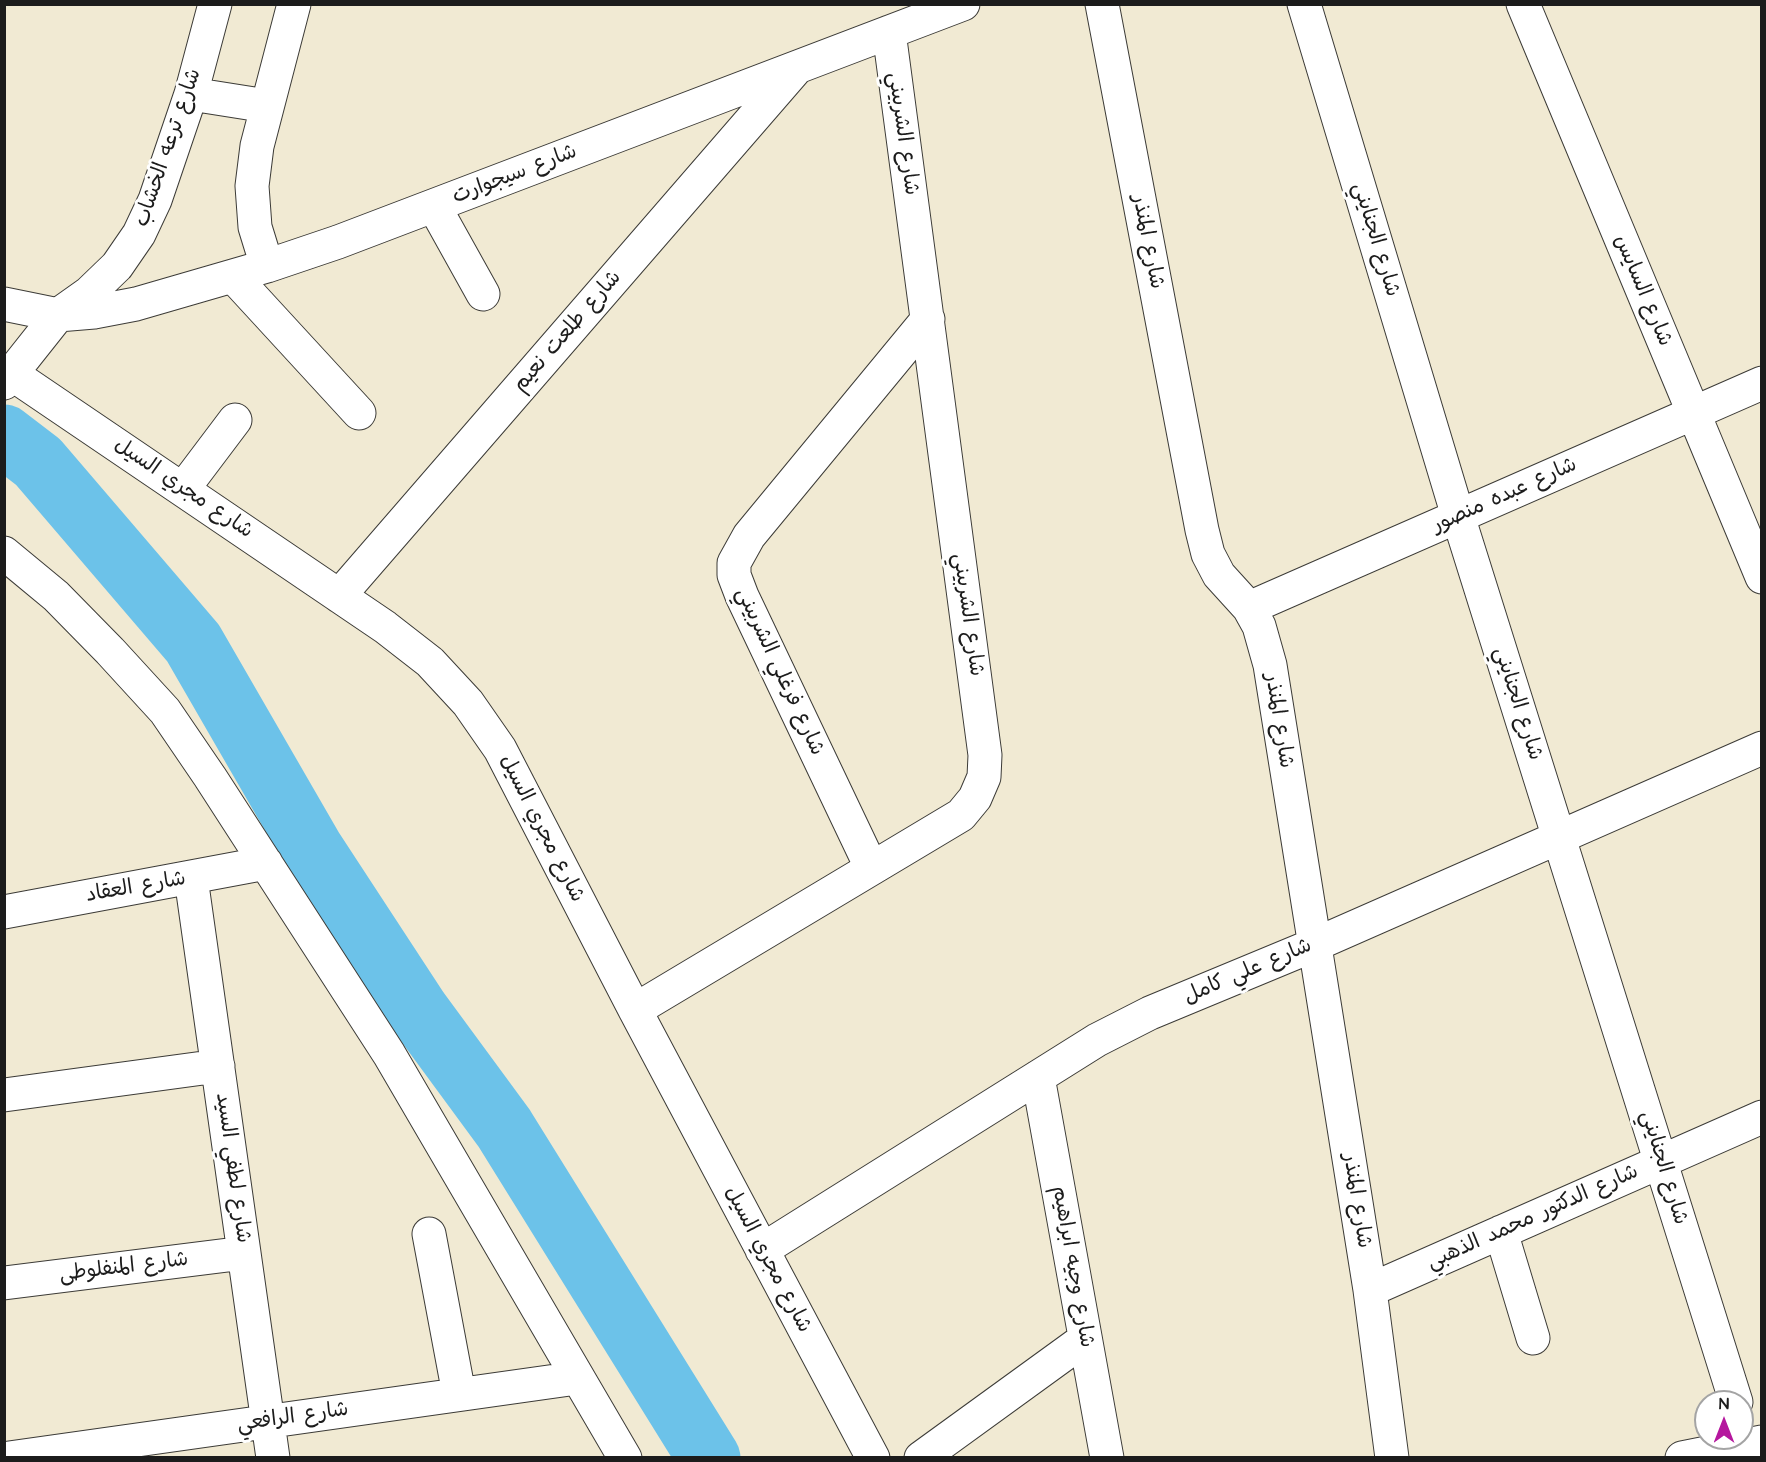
<!DOCTYPE html>
<html>
<head>
<meta charset="utf-8">
<style>
  body { margin:0 }
  #map { position:relative; width:1766px; height:1462px; overflow:hidden; background:#f1ead3; font-family:"Architects Daughter",sans-serif }
  canvas { display:block }
  .frame { position:absolute; inset:0; border:6px solid #1c1c1c; pointer-events:none }
  .north { position:absolute; left:1694px; top:1390px; width:60px; height:60px; box-sizing:border-box; background:#fff; border:2px solid #a4a4a4; border-radius:50%; rotate:0deg; font-size:16px; font-weight:700; line-height:24px; text-align:center; color:#1c1c1c }
  .north::after { content:''; display:block; margin:auto; width:21px; height:27px; background:#b5179e; clip-path:polygon(50% 0,100% 100%,50% 72%,0 100%) }
</style>
</head>
<body>
<div id="map">
<canvas width="1766" height="1462"></canvas>
<div class="frame"></div>
<div class="north">N</div>
</div>
<script>
const c = document.querySelector('canvas').getContext('2d');
c.lineJoin = 'round';
const toPath = rows => new Path2D(rows.map(r => 'M' + r).join(''));
function trace(path, color, width, dash) { c.strokeStyle = color; c.lineWidth = width; c.lineCap = dash ? 'butt' : 'round'; c.setLineDash(dash || []); c.stroke(path); }
function drawText(font, color, halo, rows, align = 'center') {
  c.font = font + ' "Architects Daughter","Playpen Sans Arabic",sans-serif'; c.lineWidth = 6; c.setLineDash([]); c.textBaseline = 'middle'; c.strokeStyle = halo; c.fillStyle = color; for (const [text, x, y, turn = 0] of rows) {
    c.save(); c.translate(x, y); c.rotate((+turn || 0) * Math.PI / 180); c.textAlign = isNaN(turn) ? turn : align; if (halo) c.strokeText(text, 0, 0); c.fillText(text, 0, 0); c.restore();
  }
}
trace(toPath([
  [4,436,38,462,193,643,312,849,418,1011,504,1128,709,1458]
]), '#6cc2e9', 63);
const minor = toPath([
  [1102,4,1202,530,1208,554,1219,575,1249,608,1259,626,1270,665,1370,1290,1392,1458],
  [1304,4,1458,516,1736,1402],
  [1523,4,1762,577],
  [191,94,267,106],
  [434,206,483,294],
  [267,266,255,227,252,186,257,146,294,4],
  [233,276,359,413],
  [4,304,58,315,94,312,136,304,267,266,338,242,963,4],
  [12,374,385,627,430,662,468,703,500,749,635,1010,873,1458],
  [4,383,58,315,89,293,117,266,139,234,155,200,191,94,215,4],
  [183,489,235,420],
  [4,553,56,596,110,651,165,711,210,777,389,1054,625,1458],
  [339,596,794,71],
  [1249,608,1762,383],
  [871,867,742,596,734,575,734,563,749,536,928,319],
  [191,878,273,1458],
  [4,912,266,863],
  [635,1010,961,815,975,798,984,777,985,755,889,32],
  [1038,1077,1107,1458],
  [4,1095,218,1066],
  [1501,1232,1533,1338],
  [429,1234,459,1394],
  [762,1250,1097,1040,1150,1013,1314,945,1762,748],
  [4,1283,244,1253],
  [1370,1290,1762,1117],
  [9,1458,577,1378],
  [921,1458,1085,1339],
  [1682,1458,1762,1442]
]);
trace(minor, '#3c3b37', 35);
trace(minor, '#fff', 33);
drawText('21px', '#1c1c1c', '#fff', [
  ["شارع الشربيني",902,134,82],
  ["شارع ترعه الخشاب",169,148,-71],
  ["شارع سيجوارت",515,175,-21],
  ["شارع الجنايني",1375,240,73],
  ["شارع المنذر",1147,242,79],
  ["شارع السايس",1642,291,67],
  ["شارع طلعت نعيم",568,332,-49],
  ["شارع مجري السيل",183,489,34],
  ["شارع عبده منصور",1505,496,-24],
  ["شارع الشربيني",967,615,82],
  ["شارع فرغلي الشربيني",779,672,65],
  ["شارع الجنايني",1517,704,72],
  ["شارع المنذر",1278,721,81],
  ["شارع مجري السيل",541,829,63],
  ["شارع العقاد",136,888,-10],
  ["شارع علي كامل",1248,972,-23],
  ["شارع لطفي السيد",232,1168,82],
  ["شارع الجنايني",1663,1168,73],
  ["شارع المنذر",1356,1201,81],
  ["شارع الدكتور محمد الذهبي",1533,1218,-24],
  ["شارع مجري السيل",767,1260,62],
  ["شارع وجيه ابراهيم",1072,1267,80],
  ["شارع المنفلوطى",124,1268,-7],
  ["شارع الرافعي",293,1418,-8]
]);
</script>
</body>
</html>
